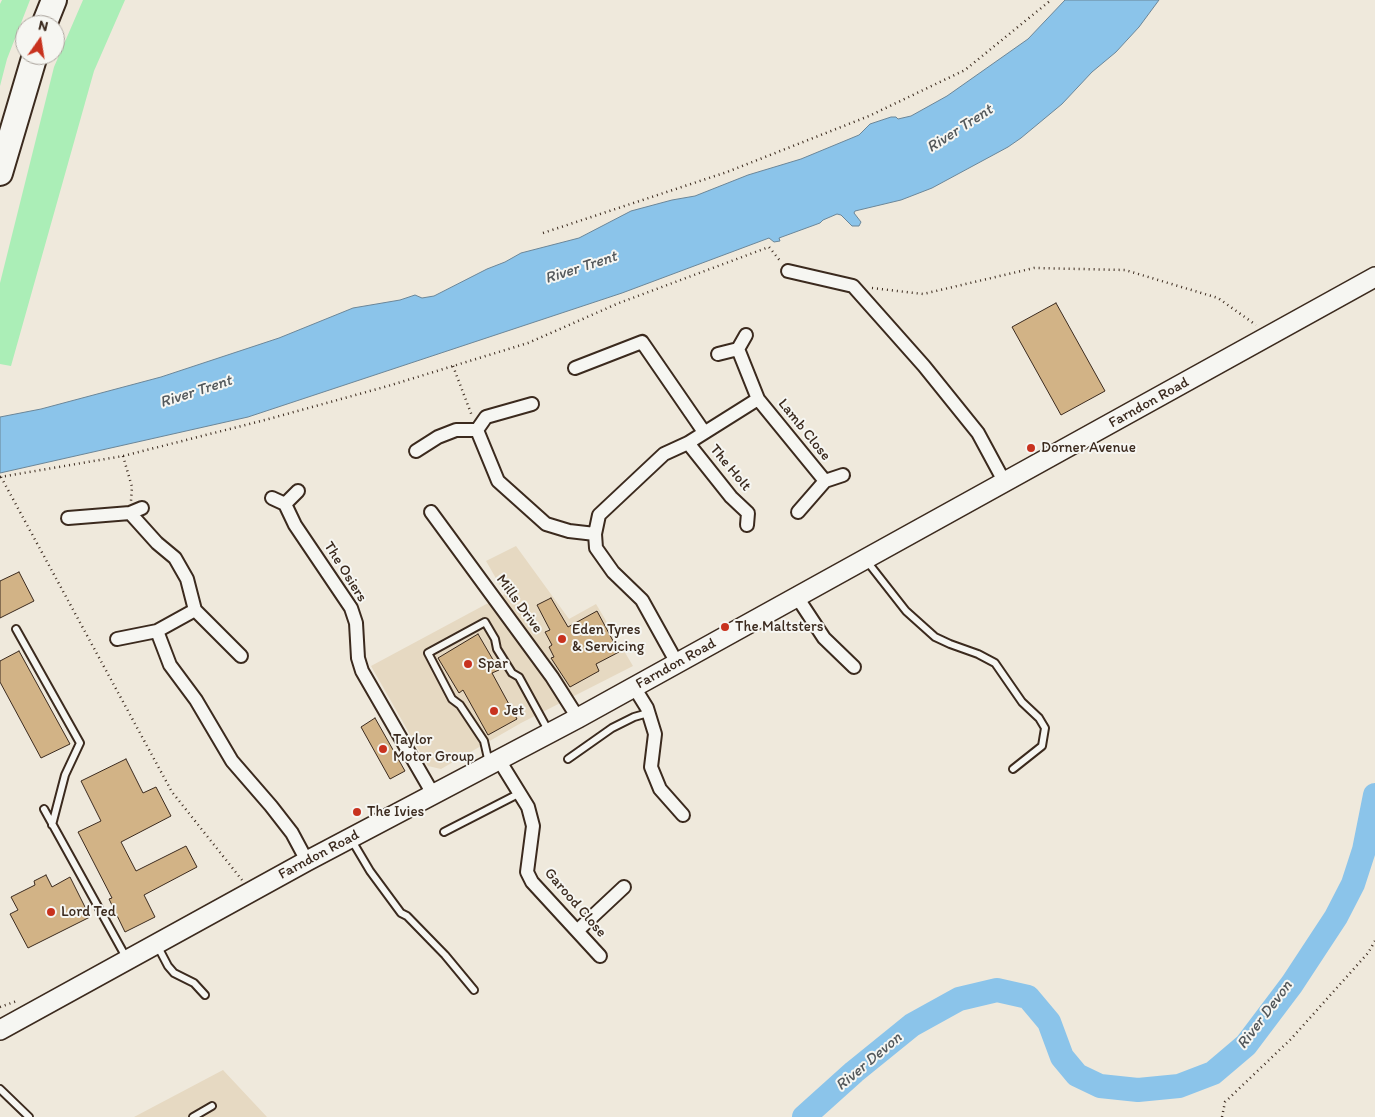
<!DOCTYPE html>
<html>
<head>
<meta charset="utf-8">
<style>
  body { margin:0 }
  #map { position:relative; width:1375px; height:1117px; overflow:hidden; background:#efe9dc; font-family:Itim,sans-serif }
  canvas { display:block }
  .north { position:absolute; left:15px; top:15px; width:50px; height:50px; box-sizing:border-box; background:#f6f6f2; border:1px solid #aba49d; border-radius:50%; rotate:13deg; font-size:14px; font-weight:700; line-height:20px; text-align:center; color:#3b2a1e }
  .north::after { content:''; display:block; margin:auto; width:18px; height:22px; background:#c8321e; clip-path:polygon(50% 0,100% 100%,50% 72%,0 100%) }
</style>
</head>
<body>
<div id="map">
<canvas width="1375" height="1117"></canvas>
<div class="north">N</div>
</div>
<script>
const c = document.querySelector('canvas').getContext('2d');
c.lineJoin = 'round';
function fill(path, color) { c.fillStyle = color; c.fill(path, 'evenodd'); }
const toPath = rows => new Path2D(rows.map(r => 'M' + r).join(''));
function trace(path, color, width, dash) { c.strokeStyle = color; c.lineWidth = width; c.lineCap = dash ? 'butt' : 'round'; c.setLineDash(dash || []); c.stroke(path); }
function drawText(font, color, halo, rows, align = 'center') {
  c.font = font + ' Itim,sans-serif'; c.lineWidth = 4; c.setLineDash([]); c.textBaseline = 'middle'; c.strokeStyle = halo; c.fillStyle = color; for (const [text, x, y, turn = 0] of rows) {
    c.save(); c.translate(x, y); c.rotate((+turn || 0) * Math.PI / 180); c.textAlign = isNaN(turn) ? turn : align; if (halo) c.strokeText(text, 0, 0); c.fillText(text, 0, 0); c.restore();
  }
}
fill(toPath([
  [516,546,569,619,596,604,633,666,521,723,441,769,428,766,371,666,505,594,486,561],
  [223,1070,267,1117,134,1117]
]), '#e6d9c2');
fill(toPath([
  [2,0,30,0,7,59,0,86,0,4],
  [83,0,125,0,94,71,11,366,0,364,0,283,54,67]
]), '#abeeb7');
const water = toPath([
  [1065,0,1159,0,1139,27,1116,52,1092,72,1062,104,1021,138,1008,147,932,188,901,200,855,211,854,213,861,222,859,226,852,226,841,215,837,214,823,220,820,223,779,238,780,241,774,242,769,238,622,293,248,417,0,473,0,417,41,409,161,377,279,338,353,308,400,300,415,295,422,298,434,296,487,269,505,262,521,253,579,238,631,211,672,200,695,196,748,175,801,159,859,135,870,124,891,117,896,117,898,119,911,116,947,96,1028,39,1065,0]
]);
fill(water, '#8bc4ea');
trace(water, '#6b8698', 1);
trace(toPath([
  [804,1117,854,1072,912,1025,959,999,997,990,1028,997,1049,1022,1062,1057,1077,1075,1100,1086,1138,1090,1179,1086,1213,1073,1246,1045,1292,984,1336,917,1353,884,1364,850,1375,795]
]), '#8bc4ea', 24);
const building = toPath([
  [1056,303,1105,391,1061,415,1012,327,1056,303],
  [19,572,34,601,0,618,0,581,19,572],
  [551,598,568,627,597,611,619,652,596,664,599,671,570,687,551,658,554,657,549,647,552,645,545,632,550,630,537,605,551,598],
  [478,634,499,670,492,673,517,719,488,735,463,690,459,693,438,658,478,634],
  [19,651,70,744,41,758,0,682,0,661,19,651],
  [375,718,405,771,390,779,361,727,375,718],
  [126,759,143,793,156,787,171,816,121,842,136,871,186,846,197,867,144,895,155,917,125,932,109,899,112,898,78,832,101,821,81,781,126,759],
  [46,875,52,887,70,877,90,917,28,948,10,914,18,910,11,897,35,885,34,881,46,875]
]);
fill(building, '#d2b386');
trace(building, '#3b2a1e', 1);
const lane = toPath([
  [866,560,906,611,935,637,950,644,978,654,995,663,1022,702,1039,718,1045,728,1042,746,1013,769],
  [16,629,80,743,65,775,52,825],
  [568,759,612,728,634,717,648,713],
  [489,763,484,741,460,705,452,699,428,653,485,622,495,639,497,649,512,673,519,677,548,730],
  [44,809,127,959],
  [444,832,520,793],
  [351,839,370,871,401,913,407,916,445,955,474,990],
  [157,945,168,966,174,973,194,983,205,995],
  [0,1089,29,1117],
  [193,1117,212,1106]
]);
const street = toPath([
  [788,271,853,286,924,366,978,433,1005,483],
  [746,335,738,349,758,399,825,481,843,475],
  [718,354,738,349],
  [575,368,642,342,704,432],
  [477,430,486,417,532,404],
  [688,443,731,497,748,513,747,525],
  [416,451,438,437,456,430,477,430,498,481,546,524,569,531,595,534],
  [272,498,285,504,295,525,351,608,356,623,358,658,362,671,433,794],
  [285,504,298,491],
  [431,512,552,677,578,718],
  [798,512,825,481],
  [68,518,130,513],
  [797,597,824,638,854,667],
  [195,610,241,656],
  [157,631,170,665,196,700,232,761,271,806,292,833,307,861],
  [117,639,157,631,195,610,187,579,175,558,157,543,130,513,142,508],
  [677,663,642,600,613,572,596,548,595,534,599,515,664,454,688,443,758,399],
  [634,687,647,708,655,734,651,767,660,789,683,815],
  [499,760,528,807,533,826,527,872,532,882,600,956],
  [577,931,624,887]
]);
const secondary = toPath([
  [0,1030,307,861,578,718,1375,277]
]);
const highway = toPath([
  [44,25,54,0],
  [0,173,35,55]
]);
trace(lane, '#3b2a1e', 10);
trace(street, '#3b2a1e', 16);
trace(secondary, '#3b2a1e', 22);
trace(highway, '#3b2a1e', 28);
trace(toPath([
  [543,233,727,172,869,116,965,70,1051,0],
  [872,288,923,294,1034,268,1125,270,1218,298,1256,325],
  [453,366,472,416],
  [123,456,132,487,131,501],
  [0,477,123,456,265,420,388,386,528,343,619,303,769,247,781,262],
  [1,477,172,792,242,880],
  [0,1007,17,1001],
  [1222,1117,1225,1102,1291,1039,1368,953,1375,941]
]), '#3b2a1e', 2.5, [1, 4]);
trace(lane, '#f6f6f2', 6);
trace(street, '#f6f6f2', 12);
trace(secondary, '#f6f6f2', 19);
trace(highway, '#f6f6f2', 24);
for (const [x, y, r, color] of [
  [1031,448,5,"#c8321e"],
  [725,627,5,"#c8321e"],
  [562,639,5,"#c8321e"],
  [468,664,5,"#c8321e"],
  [494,711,5,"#c8321e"],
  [383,749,5,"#c8321e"],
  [357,812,5,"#c8321e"],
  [51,912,5,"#c8321e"]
]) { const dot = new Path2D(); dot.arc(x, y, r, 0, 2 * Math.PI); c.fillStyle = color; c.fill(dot); trace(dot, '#f6f6f2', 2); }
drawText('15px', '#3b2a1e', '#f6f6f2', [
  ["Farndon Road",1149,403,-29],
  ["Lamb Close",804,430,51],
  ["The Holt",730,468,50],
  ["The Osiers",345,572,58],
  ["Mills Drive",519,604,54],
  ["Farndon Road",676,664,-29],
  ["Farndon Road",319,855,-28],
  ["Garood Close",575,903,49]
]);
drawText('15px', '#3b2a1e', '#f6f6f2', [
  ["Dorner Avenue",1041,448],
  ["The Maltsters",735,627],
  ["Eden Tyres",572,630],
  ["& Servicing",572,647],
  ["Spar",478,664],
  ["Jet",504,711],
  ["Taylor",393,740],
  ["Motor Group",393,757],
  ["The Ivies",367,812],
  ["Lord Ted",61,912]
], 'left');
drawText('italic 16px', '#53585b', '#f6f6f2', [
  ["River Trent",960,129,-33],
  ["River Trent",581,268,-18],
  ["River Trent",196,392,-18],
  ["River Devon",1265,1015,-53],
  ["River Devon",869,1062,-40]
]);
</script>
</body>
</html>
